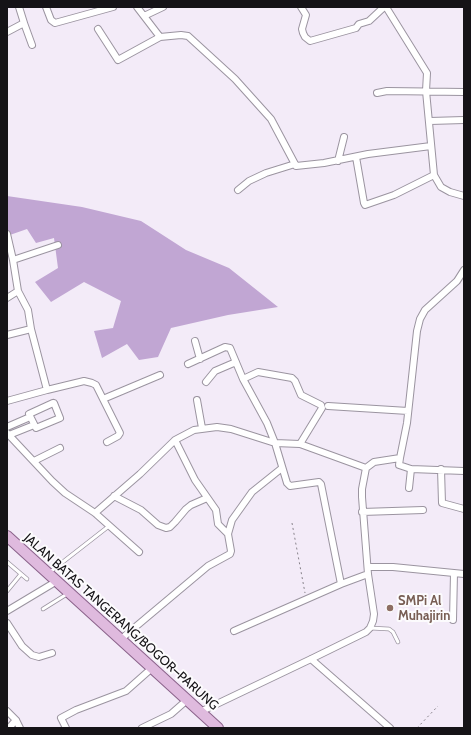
<!DOCTYPE html>
<html>
<head>
<meta charset="utf-8">
<style>
  body { margin:0 }
  #map { position:relative; width:471px; height:735px; overflow:hidden; background:#f3ebf8; font-family:Cabin,sans-serif }
  canvas { display:block }
  .frame { position:absolute; inset:0; border:8px solid #151317; pointer-events:none }
</style>
</head>
<body>
<div id="map">
<canvas width="471" height="735"></canvas>
<div class="frame"></div>
</div>
<script>
const c = document.querySelector('canvas').getContext('2d');
c.lineJoin = 'round';
function fill(path, color) { c.fillStyle = color; c.fill(path, 'evenodd'); }
const toPath = rows => new Path2D(rows.map(r => 'M' + r).join(''));
function trace(path, color, width, dash) { c.strokeStyle = color; c.lineWidth = width; c.lineCap = dash ? 'butt' : 'round'; c.setLineDash(dash || []); c.stroke(path); }
function drawText(font, color, halo, rows, align = 'center') {
  c.font = font + ' Cabin,sans-serif'; c.lineWidth = 4; c.setLineDash([]); c.textBaseline = 'middle'; c.strokeStyle = halo; c.fillStyle = color; for (const [text, x, y, turn = 0] of rows) {
    c.save(); c.translate(x, y); c.rotate((+turn || 0) * Math.PI / 180); c.textAlign = isNaN(turn) ? turn : align; if (halo) c.strokeText(text, 0, 0); c.fillText(text, 0, 0); c.restore();
  }
}
fill(toPath([
  [7,196,82,207,141,221,186,250,229,268,278,307,228,315,171,328,158,357,139,360,127,344,102,358,94,331,113,328,121,301,84,282,51,302,35,282,58,268,54,238,36,243,27,229,7,236]
]), '#c1a6d3');
const service = toPath([
  [7,562,27,579],
  [50,572,109,526],
  [7,591,21,574],
  [43,609,67,594],
  [370,628,389,629,393,632,398,642]
]);
const minor = toPath([
  [46,7,51,20,55,23,113,7],
  [137,7,160,37,181,35,188,36,235,79,271,119,296,166,324,163,368,154,431,146],
  [301,7,306,15,302,29,303,33,305,37,310,41,356,28,359,24,369,21,384,7],
  [386,7,427,73,426,91,434,175,441,187,450,192,464,196],
  [144,16,163,7],
  [24,23,32,45],
  [98,29,118,60,160,37],
  [7,32,24,23,19,7],
  [377,93,387,91,464,92],
  [430,121,464,120],
  [356,157,364,203,365,205,394,195,434,175],
  [338,161,344,137],
  [238,190,249,181,266,173,295,164],
  [7,234,13,260],
  [18,291,28,310,31,329,47,390],
  [7,298,18,291,13,260,58,245],
  [7,335,31,329],
  [195,341,200,359],
  [188,364,225,347,230,348,243,379,267,423,275,443,287,483,290,486,319,482,321,484,341,584],
  [243,379,258,372,292,378,295,381,301,395,321,405,322,408,300,444],
  [206,382,215,371,236,362],
  [103,399,160,375],
  [197,400,202,428],
  [7,401,47,390,80,382,84,381,92,383,96,385,120,433,118,436,107,442],
  [53,403,54,403,60,418,36,428,29,414,53,403],
  [328,406,408,411],
  [7,427,30,417],
  [7,433,52,481,65,493,95,513,139,552],
  [9,435,34,425],
  [175,440,195,480,216,510,218,524,228,534],
  [400,458,399,465,411,469,464,471],
  [34,461,60,448],
  [441,469,442,503,464,509],
  [409,488,411,469],
  [114,496,141,510,158,525,166,528,170,527,175,522,186,509,191,505,207,498],
  [362,512,423,510],
  [95,513,140,474,175,440,194,430,217,427,231,429,275,443,300,444,366,468],
  [368,567,393,567,464,574],
  [7,611,57,581],
  [453,620,454,573],
  [7,623,22,646,32,655,39,657,52,653],
  [234,631,341,584,368,574],
  [121,639,208,566,230,554,231,551,228,534,232,520,252,492,282,468],
  [311,659,390,728],
  [7,711,16,720,20,728],
  [200,712,311,659,366,632,370,628,373,621,374,614,368,574,362,497,362,489,366,468,374,462,400,458,407,423,417,331,420,319,425,310,457,281,464,270],
  [9,728,16,720],
  [66,728,61,718,76,710,126,691,152,668],
  [142,728,171,714,187,700]
]);
const primary = toPath([
  [7,536,218,728]
]);
trace(service, '#9b94a0', 4.5);
trace(minor, '#9b94a0', 8);
trace(primary, '#8a628a', 12);
trace(toPath([
  [292,523,305,593],
  [417,728,438,706]
]), '#87828a', 1, [2, 3]);
trace(service, '#fff', 3);
trace(minor, '#fff', 6);
trace(primary, '#dfbade', 10);
for (const [x, y, r, color] of [
  [390,608,4,"#8d6e63"]
]) { const dot = new Path2D(); dot.arc(x, y, r, 0, 2 * Math.PI); c.fillStyle = color; c.fill(dot); trace(dot, '#fcfbfd', 1.5); }
drawText('bold 13px', '#785e54', '#fcfbfd', [
  ["SMPi Al",398,601],
  ["Muhajirin",398,616]
], 'left');
drawText('13px', '#151317', '#fcfbfd', [
  ["JALAN BATAS TANGERANG/BOGOR–PARUNG",121,622,42]
]);
</script>
</body>
</html>
